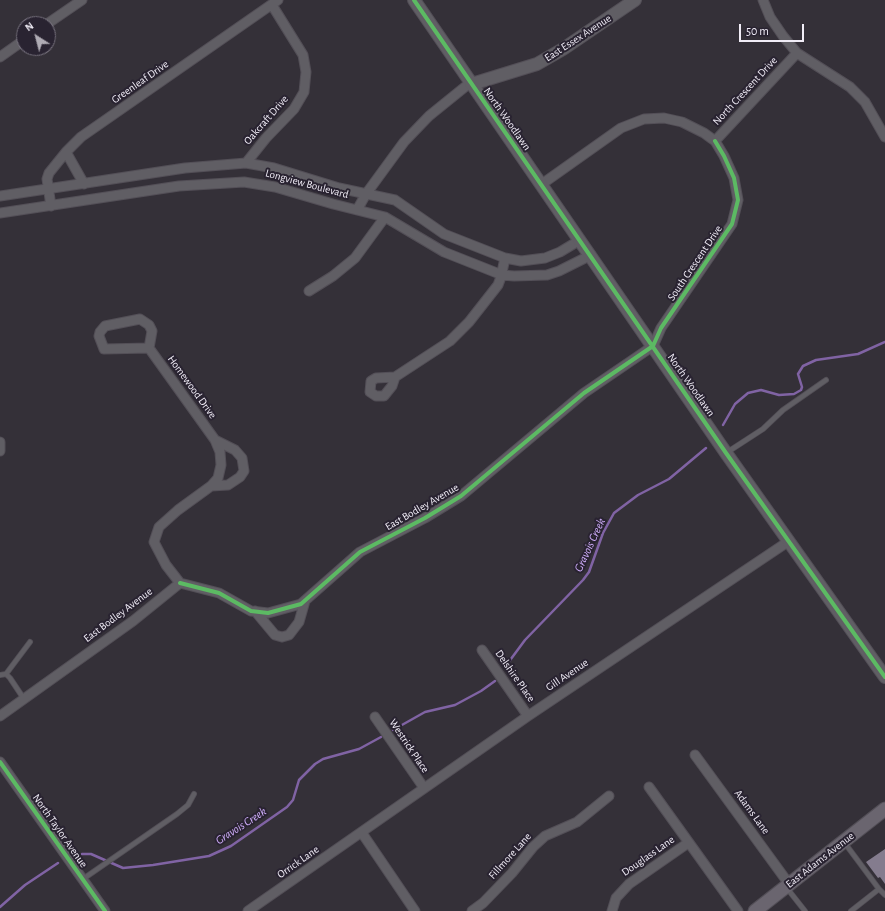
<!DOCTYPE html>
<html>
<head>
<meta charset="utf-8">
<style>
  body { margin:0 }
  #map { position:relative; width:885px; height:911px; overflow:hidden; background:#343038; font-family:"Alegreya Sans",sans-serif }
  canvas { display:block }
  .north { position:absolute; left:16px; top:16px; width:40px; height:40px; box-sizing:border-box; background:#292331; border:1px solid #797480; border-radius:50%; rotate:324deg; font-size:11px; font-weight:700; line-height:16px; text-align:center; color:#f1edf7 }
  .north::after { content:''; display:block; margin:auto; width:14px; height:18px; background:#afabb4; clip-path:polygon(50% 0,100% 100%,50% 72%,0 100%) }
  .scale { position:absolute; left:739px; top:24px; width:65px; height:18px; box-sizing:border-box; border:2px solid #f1edf7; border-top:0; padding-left:5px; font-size:12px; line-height:14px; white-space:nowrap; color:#f1edf7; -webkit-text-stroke:3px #292331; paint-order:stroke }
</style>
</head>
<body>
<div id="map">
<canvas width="885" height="911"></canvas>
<div class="north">N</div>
<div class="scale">50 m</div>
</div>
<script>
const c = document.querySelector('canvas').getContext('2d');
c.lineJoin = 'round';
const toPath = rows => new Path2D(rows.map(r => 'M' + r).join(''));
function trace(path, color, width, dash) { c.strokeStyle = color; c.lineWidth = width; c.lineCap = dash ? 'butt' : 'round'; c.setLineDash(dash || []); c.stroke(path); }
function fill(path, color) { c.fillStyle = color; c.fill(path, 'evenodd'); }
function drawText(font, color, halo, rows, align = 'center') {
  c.font = font + ' "Alegreya Sans",sans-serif'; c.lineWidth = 4; c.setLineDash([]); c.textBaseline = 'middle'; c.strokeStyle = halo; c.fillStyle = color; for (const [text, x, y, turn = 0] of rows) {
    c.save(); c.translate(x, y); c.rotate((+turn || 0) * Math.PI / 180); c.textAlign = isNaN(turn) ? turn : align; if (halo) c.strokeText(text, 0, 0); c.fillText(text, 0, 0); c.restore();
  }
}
trace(toPath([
  [723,425,735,404,748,393,761,390,779,395,794,394,801,390,802,387,798,374,803,366,816,360,858,354,885,342],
  [505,667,525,640,583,580,589,572,603,533,614,513,638,495,669,479,706,448],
  [393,730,425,712,455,705,481,691,495,681],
  [82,854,91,854,123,868,153,865,209,856,231,846,287,807,293,800,299,780,315,764,323,759,359,749,381,737],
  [0,907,25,885,58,863]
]), '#8063a4', 2.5);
fill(toPath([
  [885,849,885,884,880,877,878,878,866,862]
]), '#847c8e');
const service = toPath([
  [726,453,763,429,783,410,826,380],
  [6,674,30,642],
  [0,675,6,674,10,678,24,699],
  [844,842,879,889],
  [83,879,177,814,188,805,194,794],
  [786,887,805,911],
  [851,911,879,889,885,895]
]);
const minor = toPath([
  [763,0,770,17,783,36,797,53,850,87,865,102,885,137],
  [47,24,82,0],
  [0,57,24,40],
  [66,152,84,184],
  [246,163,266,138,294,109,304,92,306,72,303,55,272,5],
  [542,184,621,128,644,119,664,118,682,122,704,133,715,141,797,53],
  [0,196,185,168,246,163,274,168,339,188,395,200,444,234,505,258,521,261,545,258,560,252,580,240],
  [51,206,47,179,49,173,66,152,81,137,278,0],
  [357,210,366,194,404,142,429,116,471,82],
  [0,213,179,186,244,182,275,187,333,204,385,217,444,252,502,275,514,276,547,275,559,271,591,255],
  [309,291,333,276,355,258,385,217],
  [149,348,104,349,99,336,100,332,105,326,140,319,149,325,152,331,149,348,215,440,220,452,221,465,218,478,211,486,178,510,159,527,154,542,166,565,180,583],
  [395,377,376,378,371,381,370,392,376,396,384,396,392,386,395,377,450,341,469,322,498,285,501,277,505,258],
  [0,442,0,451],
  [211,486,228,485,240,477,244,471,242,458,235,450,215,440],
  [180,583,219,593,251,611,268,613,301,604,360,552,425,518,461,496,584,393,653,346,661,328,732,224,738,200,734,178,724,156,715,141],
  [255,611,275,635,282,637,289,635,299,622,305,601],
  [482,650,528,716],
  [0,716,133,621,180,583],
  [375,717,424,788],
  [695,755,789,884],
  [0,762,105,911],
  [649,787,738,911],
  [362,833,415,911],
  [248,911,528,716,789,541],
  [472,911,483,903,512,873,533,847,545,836,577,822,609,796],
  [612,911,616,898,629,884,688,843]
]);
const tertiary = toPath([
  [414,0,726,453,885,677],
  [472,84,537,64,563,49,635,0]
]);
const secondary = toPath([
  [755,911,885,809]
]);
trace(service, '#534f57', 6);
trace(minor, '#534f57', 11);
trace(tertiary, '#534f57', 14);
trace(secondary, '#534f57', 15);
trace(service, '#605e64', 4.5);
trace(minor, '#605e64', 9);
trace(tertiary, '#605e64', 12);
trace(secondary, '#6a656f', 13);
trace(toPath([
  [414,0,726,453,885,677],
  [180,583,219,593,251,611,268,613,301,604,360,552,425,518,461,496,584,393,653,346,661,328,732,224,738,200,734,178,724,156,715,141],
  [0,762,105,911]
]), '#5cba63', 4);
drawText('11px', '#f1edf7', '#292331', [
  ["East Essex Avenue",578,38,-33],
  ["Greenleaf Drive",140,82,-35],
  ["North Crescent Drive",745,91,-47],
  ["North Woodlawn",507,119,55],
  ["Oakcraft Drive",266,120,-49],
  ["Longview Boulevard",307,184,15],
  ["South Crescent Drive",695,263,-56],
  ["North Woodlawn",691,385,55],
  ["Homewood Drive",192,387,54],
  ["East Bodley Avenue",422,507,-30],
  ["East Bodley Avenue",118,615,-37],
  ["Gill Avenue",567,675,-34],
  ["Delshire Place",515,676,55],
  ["Westrick Place",409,746,56],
  ["Adams Lane",752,812,54],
  ["North Taylor Avenue",60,831,55],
  ["Fillmore Lane",510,856,-48],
  ["Douglass Lane",648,856,-35],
  ["East Adams Avenue",820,860,-38],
  ["Orrick Lane",298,862,-35]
]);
drawText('italic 12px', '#d0aefc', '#292331', [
  ["Gravois Creek",590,545,-65],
  ["Gravois Creek",241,826,-33]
]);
</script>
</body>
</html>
